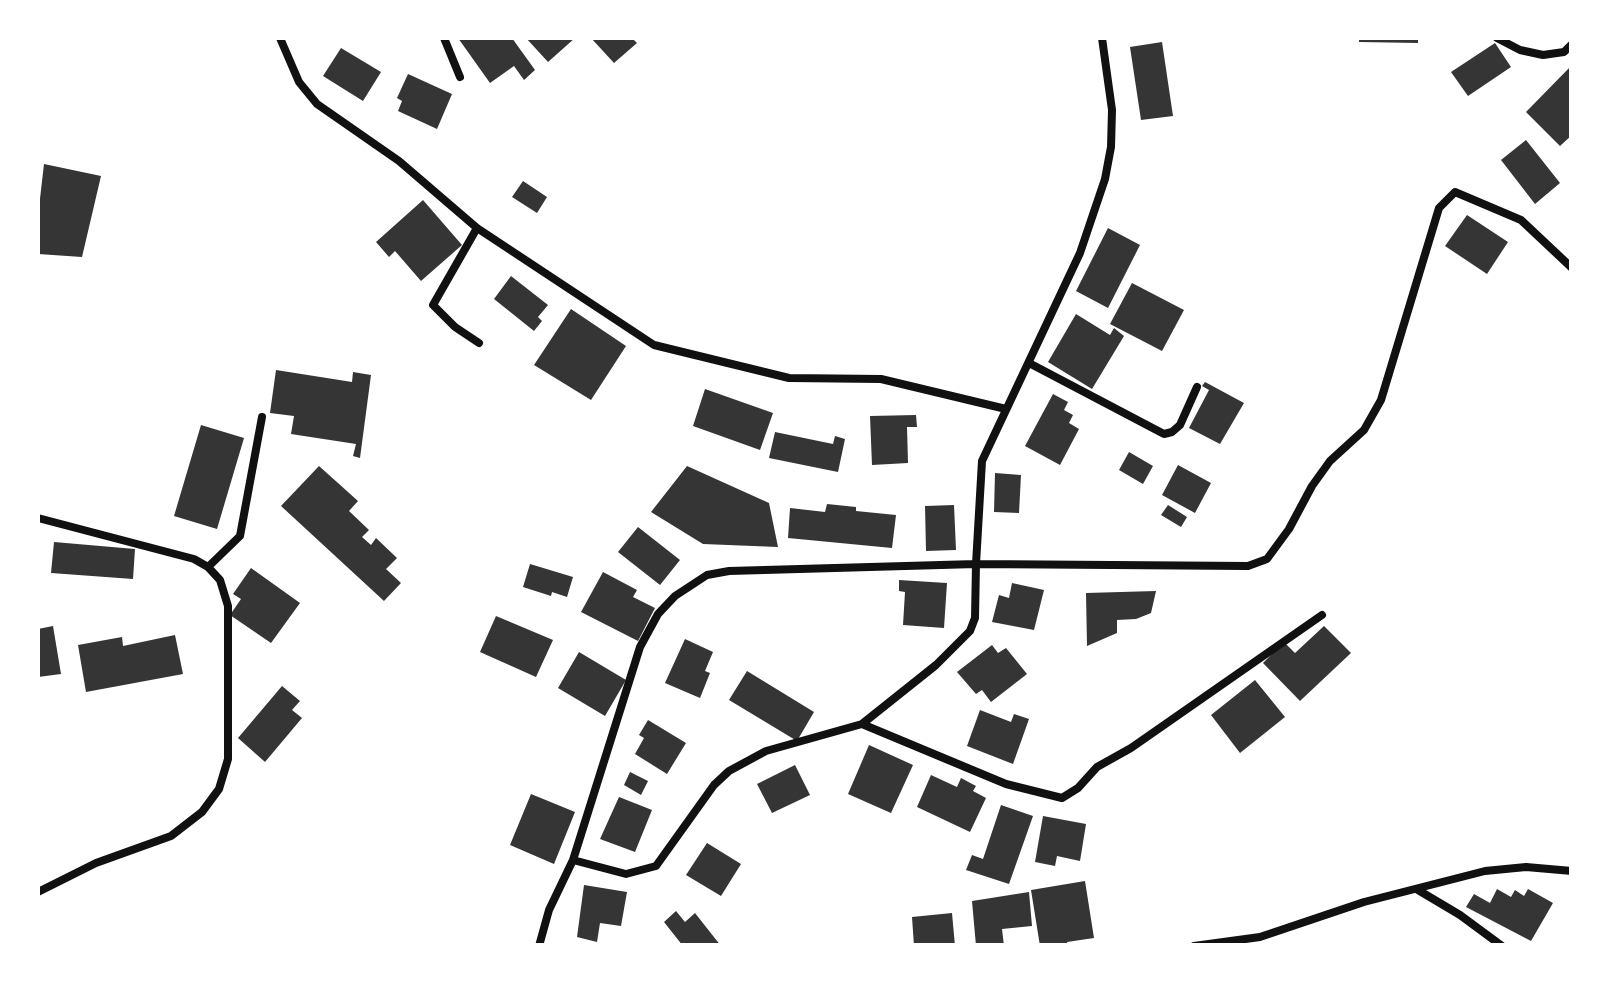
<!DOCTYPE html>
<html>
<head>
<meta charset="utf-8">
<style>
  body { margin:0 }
  #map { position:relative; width:1609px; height:983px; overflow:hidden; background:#fff; font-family:"IBM Plex Sans",sans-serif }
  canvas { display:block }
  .frame { position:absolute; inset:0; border:40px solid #fff; pointer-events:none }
</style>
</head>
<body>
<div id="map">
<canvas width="1609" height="983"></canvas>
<div class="frame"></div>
</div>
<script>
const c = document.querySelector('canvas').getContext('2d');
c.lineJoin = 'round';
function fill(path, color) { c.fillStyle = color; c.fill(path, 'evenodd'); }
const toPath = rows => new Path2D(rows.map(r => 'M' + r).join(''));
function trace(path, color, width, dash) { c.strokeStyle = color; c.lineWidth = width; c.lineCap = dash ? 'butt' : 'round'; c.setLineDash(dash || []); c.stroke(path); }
fill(toPath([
  [458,38,512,38,535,70,524,80,514,66,490,83],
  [526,38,575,38,548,62],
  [591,38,632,38,637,43,614,63],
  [1359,38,1418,38,1418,43,1359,42],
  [1162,42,1173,116,1141,120,1130,47],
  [1495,43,1511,67,1468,96,1451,72],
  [341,48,381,72,363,101,323,76],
  [1572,65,1572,135,1560,146,1526,112],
  [408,74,452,94,437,129,398,111,402,101,397,98],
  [1526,140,1560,183,1535,204,1501,160],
  [44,164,101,176,82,257,38,254,38,216],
  [523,181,547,197,537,213,512,197],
  [423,200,462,245,421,281,395,251,389,257,376,242],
  [1467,215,1508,242,1487,274,1445,246],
  [1108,228,1140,245,1108,308,1076,291],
  [511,276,548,305,538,317,542,321,534,331,494,299],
  [1132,283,1184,310,1162,351,1110,324],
  [571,309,626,346,591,400,534,365],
  [1076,314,1110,335,1114,328,1124,336,1092,389,1048,362],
  [276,370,352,382,353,372,371,375,360,458,353,456,356,444,291,434,294,416,270,413],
  [1205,382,1244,403,1220,444,1189,428,1209,390,1202,386],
  [705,389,773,413,760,450,693,426],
  [1053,394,1068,402,1064,410,1073,415,1069,423,1079,429,1060,465,1025,446],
  [916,415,917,427,907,427,908,463,872,465,870,416],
  [201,425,244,438,217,529,174,516],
  [775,432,833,444,835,436,845,439,838,472,769,458],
  [1129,452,1153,466,1143,484,1119,470],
  [1178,465,1211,483,1195,513,1162,495],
  [319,466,358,501,349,511,369,530,362,537,371,545,376,538,397,558,386,569,401,583,384,601,281,506],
  [687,466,769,503,778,547,703,544,651,512],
  [995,473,1021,475,1019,513,994,512],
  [827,504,856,507,856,511,896,515,892,548,788,538,790,508,825,512],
  [954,505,956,550,926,551,925,506],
  [1168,505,1187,517,1181,527,1161,515],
  [638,527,680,560,660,585,618,552],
  [54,542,135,549,133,579,51,573],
  [530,564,573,577,567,597,552,592,551,596,523,587],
  [251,568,300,603,271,643,230,615,241,599,233,594],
  [603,572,637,590,633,597,655,608,638,641,581,612],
  [899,580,947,583,944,628,903,625,905,592,899,591],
  [1012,583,1044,590,1034,630,992,622,999,595,1009,598],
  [1156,591,1151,613,1136,619,1117,620,1117,633,1087,646,1086,593],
  [496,616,553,640,536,677,480,652],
  [53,626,61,674,38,677,38,629],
  [1324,626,1351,653,1300,701,1263,663,1284,642,1295,653],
  [175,635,183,674,86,692,78,645,122,637,123,646],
  [685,639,713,652,705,671,710,673,700,698,665,683],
  [992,645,998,653,1006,648,1027,674,991,702,982,690,976,694,957,672],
  [579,652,626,680,605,716,558,688],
  [747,671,814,712,797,741,729,700],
  [1255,680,1285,717,1240,753,1211,715],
  [282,686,300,701,292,710,302,718,265,762,238,738],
  [980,710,1011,722,1014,714,1029,719,1013,764,967,746],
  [648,720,686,743,667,774,635,754,644,738,639,735],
  [869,745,913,765,891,813,848,794],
  [795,765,810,795,772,813,757,784],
  [630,772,648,781,641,795,624,785],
  [931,775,957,787,961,778,976,786,973,791,986,798,970,832,917,807],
  [531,794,575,812,554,864,510,845],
  [619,797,652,810,635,852,600,839],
  [1001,805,1033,816,1009,884,966,870,972,855,983,859],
  [1043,816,1086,824,1080,861,1057,856,1055,866,1035,862],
  [707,843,741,864,721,896,686,875],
  [1085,881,1094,938,1067,942,1068,946,1040,946,1031,890],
  [584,885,627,892,621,926,600,923,597,942,577,937],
  [1497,889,1511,897,1515,890,1524,896,1528,889,1553,903,1531,941,1466,907,1474,894,1490,903],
  [1029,892,1032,926,1002,929,1004,946,976,946,972,901],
  [676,911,685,922,695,913,721,946,683,946,664,922],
  [952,913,955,946,914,946,912,917]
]), '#353535');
trace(toPath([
  [280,38,299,82,317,104,399,161,477,228,654,345,789,378,881,379,1006,409],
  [444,38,460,77],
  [1497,38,1520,50,1543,55,1564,52,1572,44],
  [477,228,433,305,455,327,479,343],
  [1029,363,1164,434,1172,432,1180,425,1197,387],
  [38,518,194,559,208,567,220,580,228,606,228,759,219,789,202,812,171,836,96,863,38,892],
  [208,567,240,536,262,417],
  [862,724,1006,784,1062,798,1078,788,1097,767,1131,748,1322,615],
  [573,860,626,874,656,866,714,785,729,771,766,751,862,724,936,665,970,631,975,618,976,564,1248,566,1267,559,1289,529,1312,486,1330,461,1364,430,1381,400,1439,208,1455,192,1521,220,1572,268],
  [1418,890,1460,915,1502,946],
  [539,946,549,910,573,860,640,647,658,614,675,596,707,575,729,571,976,564,982,461,1080,253,1105,179,1111,147,1112,110,1102,38],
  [1194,946,1260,937,1364,902,1485,871,1526,867,1572,871]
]), '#111', 8);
</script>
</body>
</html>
